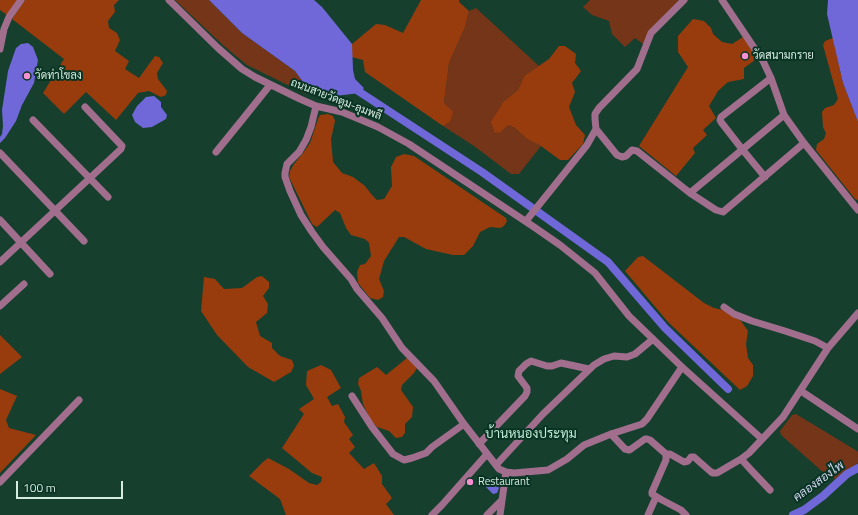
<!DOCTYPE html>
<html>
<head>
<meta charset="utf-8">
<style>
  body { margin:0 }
  #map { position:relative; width:858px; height:515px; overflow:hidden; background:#163f2e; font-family:"Titillium Web",sans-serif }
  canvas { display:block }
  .scale { position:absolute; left:16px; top:481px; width:107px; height:18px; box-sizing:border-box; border:2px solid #d5ebdf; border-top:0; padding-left:5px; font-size:12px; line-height:14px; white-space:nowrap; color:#d5ebdf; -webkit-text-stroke:3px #093424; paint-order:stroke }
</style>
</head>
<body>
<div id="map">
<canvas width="858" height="515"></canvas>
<div class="scale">100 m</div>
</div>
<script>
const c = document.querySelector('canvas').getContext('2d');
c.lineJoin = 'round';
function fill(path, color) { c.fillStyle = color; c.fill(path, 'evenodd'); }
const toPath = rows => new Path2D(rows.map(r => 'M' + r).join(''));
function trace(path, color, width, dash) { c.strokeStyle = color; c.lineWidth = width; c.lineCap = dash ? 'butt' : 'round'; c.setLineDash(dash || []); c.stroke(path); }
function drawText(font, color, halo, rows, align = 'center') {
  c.font = font + ' "Titillium Web",Sarabun,sans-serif'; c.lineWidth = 4; c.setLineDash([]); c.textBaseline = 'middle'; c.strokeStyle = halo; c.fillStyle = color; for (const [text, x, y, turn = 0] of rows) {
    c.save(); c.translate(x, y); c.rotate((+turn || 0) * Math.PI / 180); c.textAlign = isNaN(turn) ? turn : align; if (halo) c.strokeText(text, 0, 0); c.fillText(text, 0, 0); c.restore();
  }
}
fill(toPath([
  [175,0,209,0,242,33,295,71,306,86,315,92,306,94,247,65,224,46],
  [590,0,679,0,643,44,635,38,625,47,612,34,609,21,592,15,583,7],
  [476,8,539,66,524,76,518,90,504,101,501,132,508,125,515,128,527,139,541,146,519,174,511,174,474,146,443,126,450,122,444,103,449,63,465,27,469,11],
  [796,414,857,451,858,453,858,462,857,464,844,472,835,479,824,473,781,435,780,431,792,415]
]), '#743519');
fill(toPath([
  [0,0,18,0,7,15,0,10],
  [25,0,119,0,114,5,115,12,108,21,109,28,117,33,120,40,115,51,129,61,125,69,139,78,155,56,159,57,163,63,157,73,158,79,167,91,166,95,161,97,149,91,138,93,116,120,86,92,64,114,43,93,64,59,12,19],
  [421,0,459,0,459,2,469,11,465,27,449,63,444,103,453,112,450,122,443,126,365,72,363,60,352,57,352,44,376,24,385,25,403,33],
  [693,19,704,21,711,28,713,34,722,42,732,44,743,37,755,52,755,60,744,68,744,79,728,82,718,91,709,106,716,118,703,130,707,135,693,148,695,153,676,176,639,146,688,67,678,52,678,36],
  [833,38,843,83,858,122,858,200,855,199,816,150,817,144,824,139,826,133,823,127,822,112,825,108,834,105,838,99,823,45,825,41],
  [559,46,565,46,576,54,575,63,581,71,572,83,575,92,569,107,576,125,585,135,583,144,568,160,560,160,541,146,527,139,515,128,508,125,501,132,495,133,491,122,504,101,518,90,524,76,549,59],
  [328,114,333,116,335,121,331,139,333,162,342,173,353,177,365,186,372,195,377,200,384,199,392,186,391,167,396,157,404,154,414,156,506,218,507,221,504,226,500,228,490,227,480,232,473,246,464,255,453,255,426,249,404,237,399,237,384,261,379,279,384,291,383,297,378,300,370,298,358,283,357,272,360,265,365,264,371,256,369,243,365,239,351,235,346,228,340,213,335,210,317,227,312,224,289,177,290,171,294,164,303,153,310,143,318,119,320,115],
  [643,256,704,303,714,308,723,310,741,321,748,331,746,344,748,358,753,365,753,376,747,386,740,390,668,322,625,271,638,257],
  [262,276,269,282,269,288,263,296,268,304,267,313,256,322,260,336,272,343,272,348,280,356,292,360,294,366,291,372,274,382,248,367,217,335,201,311,204,277,215,279,224,289,242,288,257,277],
  [0,335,22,357,0,374],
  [407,358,417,368,414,373,402,385,401,390,413,407,412,417,405,424,405,433,402,437,396,438,389,431,377,427,370,419,363,404,361,391,358,384,359,378,377,367,386,375],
  [321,365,331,370,341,388,327,397,332,406,338,404,345,417,344,422,353,435,349,439,355,447,349,453,364,469,374,463,382,476,382,484,392,498,386,504,394,515,286,515,280,499,249,476,263,462,268,458,289,469,309,483,317,485,321,482,322,477,312,473,282,448,304,414,299,409,314,399,306,385,307,371],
  [0,389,17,396,6,420,9,428,36,435,0,473]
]), '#983c0d');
fill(toPath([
  [209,0,314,0,322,7,352,44,353,70,355,79,364,88,360,93,335,96,315,92,306,86,295,71,242,33],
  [828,0,858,0,858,122,843,83,827,14],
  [28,43,33,47,38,60,34,83,22,105,16,121,5,138,0,143,0,137,2,134,3,126,2,110,8,71,16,48,21,44],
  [154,96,161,102,161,107,167,115,166,119,152,127,143,128,135,122,132,115,137,106,146,97],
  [487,477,493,478,499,488,497,493,493,494,486,487,484,479]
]), '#7068d9');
trace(toPath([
  [352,87,482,172,608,262,665,328,728,389],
  [793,515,804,510,823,496,847,474,858,468]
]), '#7068d9', 8);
trace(toPath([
  [169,0,218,48,242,69,255,77,300,99,316,106,342,112,359,119,378,127,409,144,534,227,560,245,595,273,629,316,682,367,762,439],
  [684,0,651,33,637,69,599,108,595,114,595,119,596,129,617,155,622,157,626,156,632,150,637,151,690,193,716,210,723,212,804,143],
  [722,0,763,61,771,78,784,115,804,143,858,210],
  [0,49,4,29,9,17,21,0],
  [316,106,311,127,306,140,299,152,287,164,285,173,285,177,290,191,301,215,312,232,323,247,351,279,357,289,382,318,402,348,434,381,464,424,499,469,506,472,514,473,548,470,567,459,584,445,611,434,642,424,647,419,682,367],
  [33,120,108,197],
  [216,152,242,120,270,85],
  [0,153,84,241],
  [765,177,742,149,721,122,720,120,721,117,771,78],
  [690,193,784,115],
  [0,220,50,274],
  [526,221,587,145,596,129],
  [0,262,121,149,122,146,85,107],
  [0,306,24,284],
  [724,307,734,314,752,321,785,331,815,341,828,348],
  [801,391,858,429],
  [352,396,372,427,393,454,404,460,412,458,426,453,432,447,464,424],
  [611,434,625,449,629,450,631,449,645,439,647,439,650,440,666,454,666,460,652,492,652,494,662,500,681,510,686,515],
  [479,444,525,396,527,392,527,388,518,376,519,371,526,364,531,361,547,366,552,366,561,363,589,369],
  [666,454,670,454,684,462,688,461,691,457,694,457,711,472,713,473,717,473,741,459],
  [496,465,543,414,594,365,604,359,614,356,627,357,635,354,653,339],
  [0,482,79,400],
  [770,490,752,471,741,459,749,453,783,417,828,348,858,313],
  [432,515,442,505,487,454],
  [487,515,502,500],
  [500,515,506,472],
  [648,515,656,497]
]), '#a16f8d', 7);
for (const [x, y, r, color] of [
  [745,56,4,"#f690d0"],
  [27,76,4,"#f690d0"],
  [470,482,4,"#f690d0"]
]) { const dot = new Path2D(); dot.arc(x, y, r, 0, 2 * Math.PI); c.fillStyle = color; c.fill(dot); trace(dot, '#093424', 1.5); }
drawText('11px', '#d5ebdf', '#093424', [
  ["วัดสนามกราย",753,56],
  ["วัดท่าโขลง",35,76],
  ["Restaurant",478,482]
], 'left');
drawText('11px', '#d5ebdf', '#093424', [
  ["ถนนสายวัดตูม-ลุมพลี",336,100,21]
]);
drawText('italic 12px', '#cfd1ed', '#093424', [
  ["คลองสองไพ",819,482,-36]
]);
drawText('13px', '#bde9d3', '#093424', [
  ["บ้านหนองประทุม",531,435]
]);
</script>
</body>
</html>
